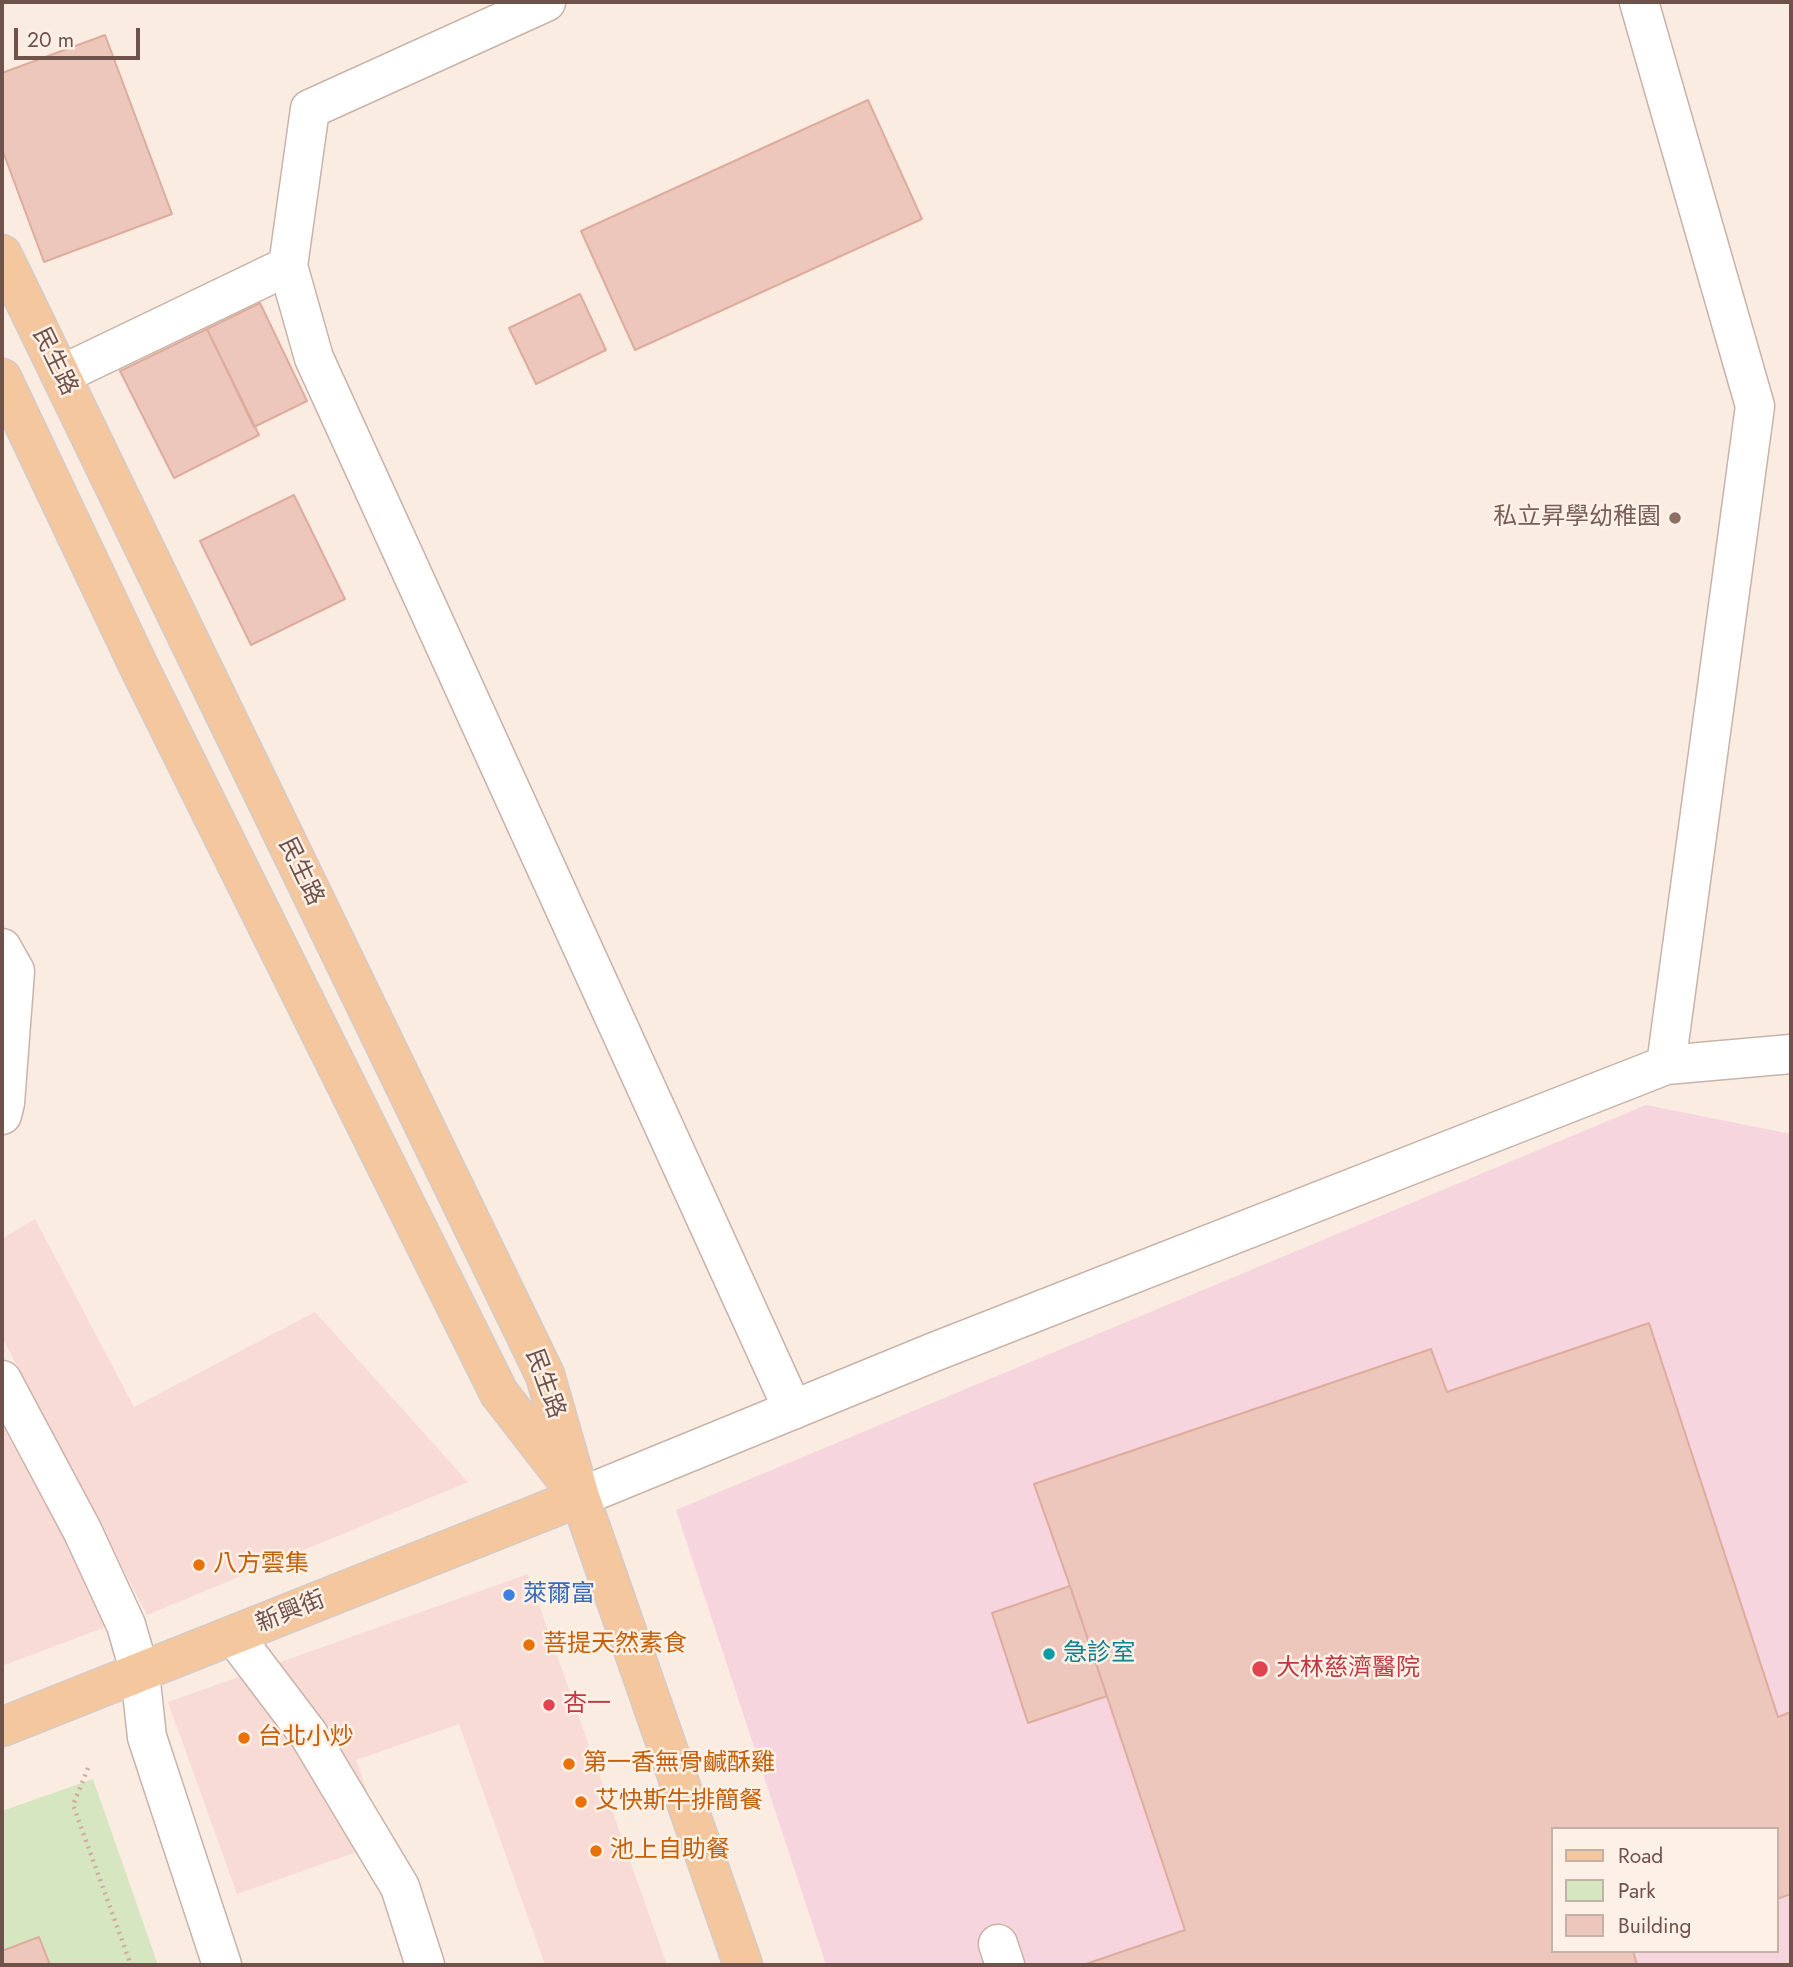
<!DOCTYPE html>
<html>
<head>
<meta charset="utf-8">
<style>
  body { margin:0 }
  #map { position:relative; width:1793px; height:1967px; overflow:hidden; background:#faece1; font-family:Jost,sans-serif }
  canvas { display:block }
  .frame { position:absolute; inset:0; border:4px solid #6f524a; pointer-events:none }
  .legend { position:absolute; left:1551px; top:1827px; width:228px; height:126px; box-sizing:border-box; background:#fdf1e7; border:2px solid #c4b1a8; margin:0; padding:9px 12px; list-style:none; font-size:21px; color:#6f524a }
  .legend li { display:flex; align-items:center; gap:14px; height:35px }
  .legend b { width:35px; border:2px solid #c4b1a8 }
  .scale { position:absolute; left:14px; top:28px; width:126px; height:32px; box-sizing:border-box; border:4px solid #6f524a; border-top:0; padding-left:9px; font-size:21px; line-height:24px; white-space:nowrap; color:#6f524a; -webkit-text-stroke:5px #fdf1e7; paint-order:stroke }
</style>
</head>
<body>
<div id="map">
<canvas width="1793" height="1967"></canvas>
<div class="frame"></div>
<ul class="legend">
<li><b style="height:9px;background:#f4c79e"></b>Road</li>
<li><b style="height:19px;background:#d6e6c1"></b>Park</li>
<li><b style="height:19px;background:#edc7bb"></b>Building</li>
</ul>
<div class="scale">20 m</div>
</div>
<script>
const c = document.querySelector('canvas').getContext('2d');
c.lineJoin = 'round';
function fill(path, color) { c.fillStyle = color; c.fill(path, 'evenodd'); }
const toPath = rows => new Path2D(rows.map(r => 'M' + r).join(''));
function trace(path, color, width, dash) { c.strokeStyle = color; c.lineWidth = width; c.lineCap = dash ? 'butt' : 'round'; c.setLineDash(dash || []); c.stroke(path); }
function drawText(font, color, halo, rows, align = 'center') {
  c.font = font + ' Jost,"Noto Sans TC",sans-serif'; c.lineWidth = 5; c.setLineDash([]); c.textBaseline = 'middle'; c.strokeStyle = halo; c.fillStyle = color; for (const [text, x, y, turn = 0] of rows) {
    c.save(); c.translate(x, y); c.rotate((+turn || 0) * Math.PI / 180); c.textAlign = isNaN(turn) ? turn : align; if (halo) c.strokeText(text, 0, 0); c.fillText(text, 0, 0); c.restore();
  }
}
fill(toPath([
  [35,1219,134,1407,315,1312,468,1482,147,1615,2,1337,2,1239],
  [2,1424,111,1625,2,1666],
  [528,1574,667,1965,545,1965,459,1724,356,1760,385,1842,237,1894,168,1702]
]), '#f9dbd6');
fill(toPath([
  [1646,1105,1791,1134,1791,1965,826,1965,676,1510],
  [1553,1829,1777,1829,1777,1951,1553,1951]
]), '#f7d5de');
fill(toPath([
  [93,1779,158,1965,2,1965,2,1811]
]), '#d6e6c1');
const building = toPath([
  [105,35,172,214,44,262,2,149,2,73,105,35],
  [868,100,922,219,635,350,581,231,868,100],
  [580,294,606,350,536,384,509,328,580,294],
  [260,303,307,401,254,427,207,329,260,303],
  [207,329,259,435,174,478,120,371,207,329],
  [294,495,345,599,251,645,200,541,294,495],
  [1649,1323,1778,1717,1791,1712,1791,1894,1777,1899,1777,1829,1553,1829,1553,1951,1633,1951,1637,1965,1083,1965,1185,1930,1070,1586,1034,1484,1431,1349,1447,1392,1649,1323],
  [1070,1586,1107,1696,1028,1723,992,1613,1070,1586],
  [39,1937,50,1965,2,1965,2,1951,39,1937]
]);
fill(building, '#edc7bb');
trace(building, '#deac9d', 2);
const minor = toPath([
  [546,2,310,109,288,266,314,358,793,1410],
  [1639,2,1755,406,1666,1065],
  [61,375,288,266],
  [2,948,15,971,5,1103,2,1115],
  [2,1380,82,1530,126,1625,140,1673,147,1737,222,1965],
  [580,1497,934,1352,1666,1065,1791,1054],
  [234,1636,309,1735,400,1887,425,1965],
  [998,1944,1005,1965]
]);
const major = toPath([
  [2,254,545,1375,580,1497,743,1965],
  [2,378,140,669,499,1393,568,1482],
  [2,1727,580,1497]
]);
trace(minor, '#c9b3a9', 41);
trace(major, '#d4cbc9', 41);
trace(toPath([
  [88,1768,73,1805,131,1965]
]), '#d1ab9f', 4.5, [2, 5]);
trace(minor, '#fff', 38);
trace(major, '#f4c79e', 38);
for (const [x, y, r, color] of [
  [1675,518,7,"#8d6e63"],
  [199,1565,7,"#e8710a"],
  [509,1595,7,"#3f7fe0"],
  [529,1645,7,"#e8710a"],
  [1049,1654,7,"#0f9aa8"],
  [1260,1669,9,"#e0444e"],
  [549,1705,7,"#e0444e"],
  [244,1738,7,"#e8710a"],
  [569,1764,7,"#e8710a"],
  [581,1802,7,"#e8710a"],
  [596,1851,7,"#e8710a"]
]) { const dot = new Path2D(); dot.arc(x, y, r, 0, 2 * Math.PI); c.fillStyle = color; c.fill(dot); trace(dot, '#fdf1e7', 2.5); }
drawText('24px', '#6f524a', '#fdf1e7', [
  ["民生路",54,362,64],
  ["民生路",300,872,64],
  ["民生路",544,1384,70],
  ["新興街",291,1613,-22]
]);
drawText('24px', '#785e54', '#fdf1e7', [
  ["私立昇學幼稚園",1661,518]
], 'right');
drawText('24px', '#c56008', '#fdf1e7', [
  ["八方雲集",213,1565],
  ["菩提天然素食",543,1645],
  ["台北小炒",258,1738],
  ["第一香無骨鹹酥雞",583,1764],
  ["艾快斯牛排簡餐",595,1802],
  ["池上自助餐",610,1851]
], 'left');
drawText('24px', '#366cbe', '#fdf1e7', [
  ["萊爾富",523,1595]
], 'left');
drawText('24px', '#0d838f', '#fdf1e7', [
  ["急診室",1063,1654]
], 'left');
drawText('24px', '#be3a42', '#fdf1e7', [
  ["大林慈濟醫院",1276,1669],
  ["杏一",563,1705]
], 'left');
</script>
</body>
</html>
